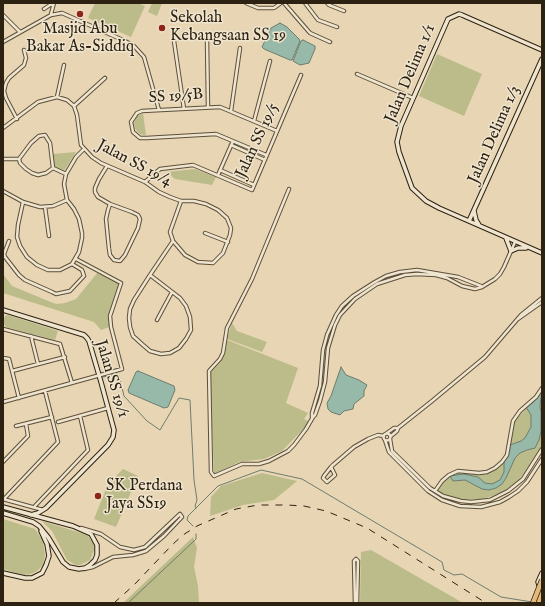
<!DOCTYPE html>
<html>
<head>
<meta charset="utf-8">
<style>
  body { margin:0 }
  #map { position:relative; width:545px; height:606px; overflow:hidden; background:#e7d5b4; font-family:"IM FELL English",serif }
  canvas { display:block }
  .frame { position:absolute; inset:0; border:4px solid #2d2212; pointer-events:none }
</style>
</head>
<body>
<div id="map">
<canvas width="545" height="606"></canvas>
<div class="frame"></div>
</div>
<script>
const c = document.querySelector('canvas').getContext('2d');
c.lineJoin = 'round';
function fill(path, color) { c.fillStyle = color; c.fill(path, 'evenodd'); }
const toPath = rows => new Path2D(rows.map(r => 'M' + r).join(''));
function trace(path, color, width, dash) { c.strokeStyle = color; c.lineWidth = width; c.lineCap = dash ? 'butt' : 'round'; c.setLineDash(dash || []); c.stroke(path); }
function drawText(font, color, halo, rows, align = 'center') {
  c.font = font + ' "IM FELL English",serif'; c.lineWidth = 3; c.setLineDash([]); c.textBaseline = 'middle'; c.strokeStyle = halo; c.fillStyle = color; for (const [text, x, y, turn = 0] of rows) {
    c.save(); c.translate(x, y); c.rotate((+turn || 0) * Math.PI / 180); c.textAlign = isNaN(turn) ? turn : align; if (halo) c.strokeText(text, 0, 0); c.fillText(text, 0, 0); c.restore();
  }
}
fill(toPath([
  [95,3,138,3,145,6,131,37,88,18],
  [152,3,162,3,157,16,148,12],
  [437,54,482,74,464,116,419,96],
  [143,113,146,135,144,135,140,134,135,129,134,123,137,116],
  [76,152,64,171,54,167,53,154],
  [195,169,216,177,212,185,175,179,167,172],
  [98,272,119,284,109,315,109,327,101,330,94,322,3,293,3,274,12,286,53,303,57,304,65,303,76,299],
  [8,315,58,331,55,340,6,327,3,323,5,316],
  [232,323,237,331,267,342,262,352,227,339],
  [227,340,298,368,286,403,308,413,304,419,310,422,282,451,264,459,239,462,214,474,210,379,211,372,221,362],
  [542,390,542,446,529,467,517,482,501,493,483,499,464,500,454,498,439,492,438,488,440,484,450,475,460,472,486,474,496,469,504,462,507,457,513,425,517,418,536,399],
  [123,469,138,476,116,527,94,519,108,484],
  [262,473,297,481,274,500,243,505,210,516,211,497,221,486],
  [3,519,35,529,43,541,45,555,43,565,37,571,31,574,24,575,3,569],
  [42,521,81,533,88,536,94,544,94,550,90,560,80,565,76,565,67,560,52,531],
  [193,537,197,548,194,567,198,586,199,603,123,603],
  [371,550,463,603,360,603,361,552]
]), '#bbbc89');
const water = toPath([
  [280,23,287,27,299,39,300,41,292,60,290,60,264,49,262,47,271,28,280,23],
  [303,40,315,46,315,49,309,63,300,65,293,61,301,41,303,40],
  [341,367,346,375,359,380,367,385,364,391,364,396,354,404,353,409,344,411,340,415,331,412,328,409,327,403,331,396,341,367],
  [138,371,174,386,175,390,168,407,164,408,129,393,128,390,136,372,138,371],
  [542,390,540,406,541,412,541,431,539,440,535,448,527,450,520,453,515,458,506,478,502,484,496,488,489,490,482,489,465,480,453,481,450,476,463,474,478,477,485,483,492,484,500,480,504,472,504,462,507,457,510,445,521,441,525,438,531,427,531,415,526,407,536,399,542,390]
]);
fill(water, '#97b9aa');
trace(water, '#6d7d6d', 1);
trace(toPath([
  [103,377,117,374,119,375,124,396,147,421,160,430,179,398,190,400,194,480,197,500,195,506,196,508],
  [193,526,187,520,188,516,218,486,261,470,302,479,442,562,444,570,454,575,462,574,501,597,532,602],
  [128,603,194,541,196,539,196,534]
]), '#6d7d6d', 1);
const street = toPath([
  [246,3,258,8,274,8,281,3],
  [284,3,310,33,330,42],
  [305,3,318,20,337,27],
  [327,3,329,5,344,11],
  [44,9,53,3],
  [51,14,54,3],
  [3,15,20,32],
  [207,40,208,107],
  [174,41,184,109],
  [3,42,51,15,62,13,125,41,134,46,144,57,159,110],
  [357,74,413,98],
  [57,97,64,65],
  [74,106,105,78],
  [231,111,240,48],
  [17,119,6,98,4,91,6,83,9,78,24,65,26,58,24,50],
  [254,121,270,61],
  [3,128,38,102,57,97,67,100,74,106,77,115,81,145,92,157,101,163,145,182,159,192,170,197,181,201,194,201,206,204,218,210,227,218,231,228,230,235,223,253,213,263,198,262,185,255,173,241,170,232,181,201],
  [231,145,265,160],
  [266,155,216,134,147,138,140,138,133,132,131,122,137,113,142,111,220,107,277,131],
  [3,159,19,159,20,163,26,169,32,173,38,175,46,173,53,168,66,174],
  [19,159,31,143,39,136,45,135,50,143,53,168],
  [107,166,99,179,95,188,95,192,98,197,110,204],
  [220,170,254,185],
  [218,175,233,141],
  [145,182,160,169,193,165,252,190,301,75],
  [289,189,252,279,227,328,223,353,220,359,209,371,211,472,214,476,242,464,259,464,269,461,288,451,294,445,306,429,313,417,315,415,320,401,325,382,328,348,335,325,340,315,355,299,377,284,405,275,417,274,436,275,447,278,462,286,475,289,482,287,495,279,500,274,504,267,515,242],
  [3,191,23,202,40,207,53,206,67,200],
  [23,202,18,225,17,237,20,246,27,257,37,265,48,270,60,270,72,264,79,252,82,238,82,233,79,219,74,209,67,200,64,184,66,174,76,157,84,149],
  [110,204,132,212,138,215,140,219,138,228,125,255,120,261,114,260,110,255,109,249,106,219,108,210,110,204],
  [45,207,49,236],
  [205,233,228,242],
  [9,241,4,254,5,257,19,275,25,280,52,292,56,294,70,291,84,276,82,270,72,264],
  [150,275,180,298,186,306,190,317,191,330,186,339,179,348,170,353,161,354,150,351,143,345,133,336,130,327,129,318,130,309,134,300,150,275,173,241],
  [518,319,542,302],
  [157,320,172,292],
  [3,329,60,344,72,383],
  [31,336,38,364],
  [3,358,9,359,19,398],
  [12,371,65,357],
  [3,402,122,369,111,327,110,316,121,283,76,259],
  [312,417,312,413,320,386,323,350,327,335,336,315,342,306,353,296,375,282,386,276,400,272,417,270,458,277,481,286],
  [58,422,108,408],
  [16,426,52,417],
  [387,433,394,428,398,428,432,401,485,357,521,315,542,298],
  '383.5 437a3.5 3.5 0 1 1 7 0a3.5 3.5 0 1 1-7 0Z',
  [391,436,397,431,398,428],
  [390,439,392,451,430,488,443,496,461,501,471,502,490,500,508,491,523,479,542,449],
  [385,440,389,452,428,491,442,500,460,506,481,507,500,502,509,497,518,491,527,482,542,459],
  [3,462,28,436,26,424],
  [331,467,335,475,327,482,323,478,324,476,331,467,333,465,354,447,368,439,378,435,384,436],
  [435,491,442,481,449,475,458,471,479,473,487,472,495,468,502,462,507,455,513,421,520,411,536,397,542,388],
  [3,499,43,510],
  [4,499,58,442,45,391],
  [34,507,88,450,80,416],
  [81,528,101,534,120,547,134,550,145,547,180,514,182,517,164,536,146,551,133,555,113,557,93,567,84,569],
  [355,603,354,561,356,559,358,561,357,603]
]);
const secondary = toPath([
  [542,50,462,15,459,14,448,19,401,126,397,142,399,152,412,188,426,201,439,208,542,253],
  [474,211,476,220,479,225],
  [469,221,542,59],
  [506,238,511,251,518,248,526,248],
  [3,310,84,335,87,338,89,341,101,382,114,430,113,437,108,445,46,508,38,513,31,515],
  [3,507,73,526,91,534,97,545,97,555,95,560,90,565,85,568,79,569,69,567,63,562,48,537,39,526,33,522,3,513],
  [3,573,25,578,32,578,42,573,46,565,49,556,47,544,41,531],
  [542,573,538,582,539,585,542,587]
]);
const highway = toPath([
  [538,603,542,592]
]);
trace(street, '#5c4f3a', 4.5);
trace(secondary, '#2d2212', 5.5);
trace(highway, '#2d2212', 6);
trace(street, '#efe4ce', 2.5);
trace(secondary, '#efe4ce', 3.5);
trace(highway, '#e4ba7a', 4.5);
trace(toPath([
  [114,603,134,585,172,545,183,535,197,526,236,509,258,505,287,505,304,506,326,511,367,528,486,603]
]), '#2d2212', 1, [7, 7]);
const highwayBridge = toPath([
  [533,603,542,580]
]);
trace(highwayBridge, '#2d2212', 6, []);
trace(highwayBridge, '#e4ba7a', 4.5);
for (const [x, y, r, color] of [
  [80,14,4,"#8f2418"],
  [162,28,4,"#8f2418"],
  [98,496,4,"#8f2418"]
]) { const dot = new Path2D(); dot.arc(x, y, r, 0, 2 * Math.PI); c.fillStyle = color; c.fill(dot); trace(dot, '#efe4ce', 1.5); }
drawText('16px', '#2d2212', '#efe4ce', [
  ["Sekolah",170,19],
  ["Kebangsaan SS 19",170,37],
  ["Masjid Abu",80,30,"center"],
  ["Bakar As-Siddiq",80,48,"center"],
  ["SK Perdana",106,487],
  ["Jaya SS19",106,505]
], 'left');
drawText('16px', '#2d2212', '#efe4ce', [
  ["Jalan Delima 1/1",411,74,-67],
  ["SS 19/5B",176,97,-4],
  ["Jalan Delima 1/3",495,135,-66],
  ["Jalan SS 19/5",258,141,-65],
  ["Jalan SS 19/4",134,164,28],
  ["Jalan SS 19/1",111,379,73]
]);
</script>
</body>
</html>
